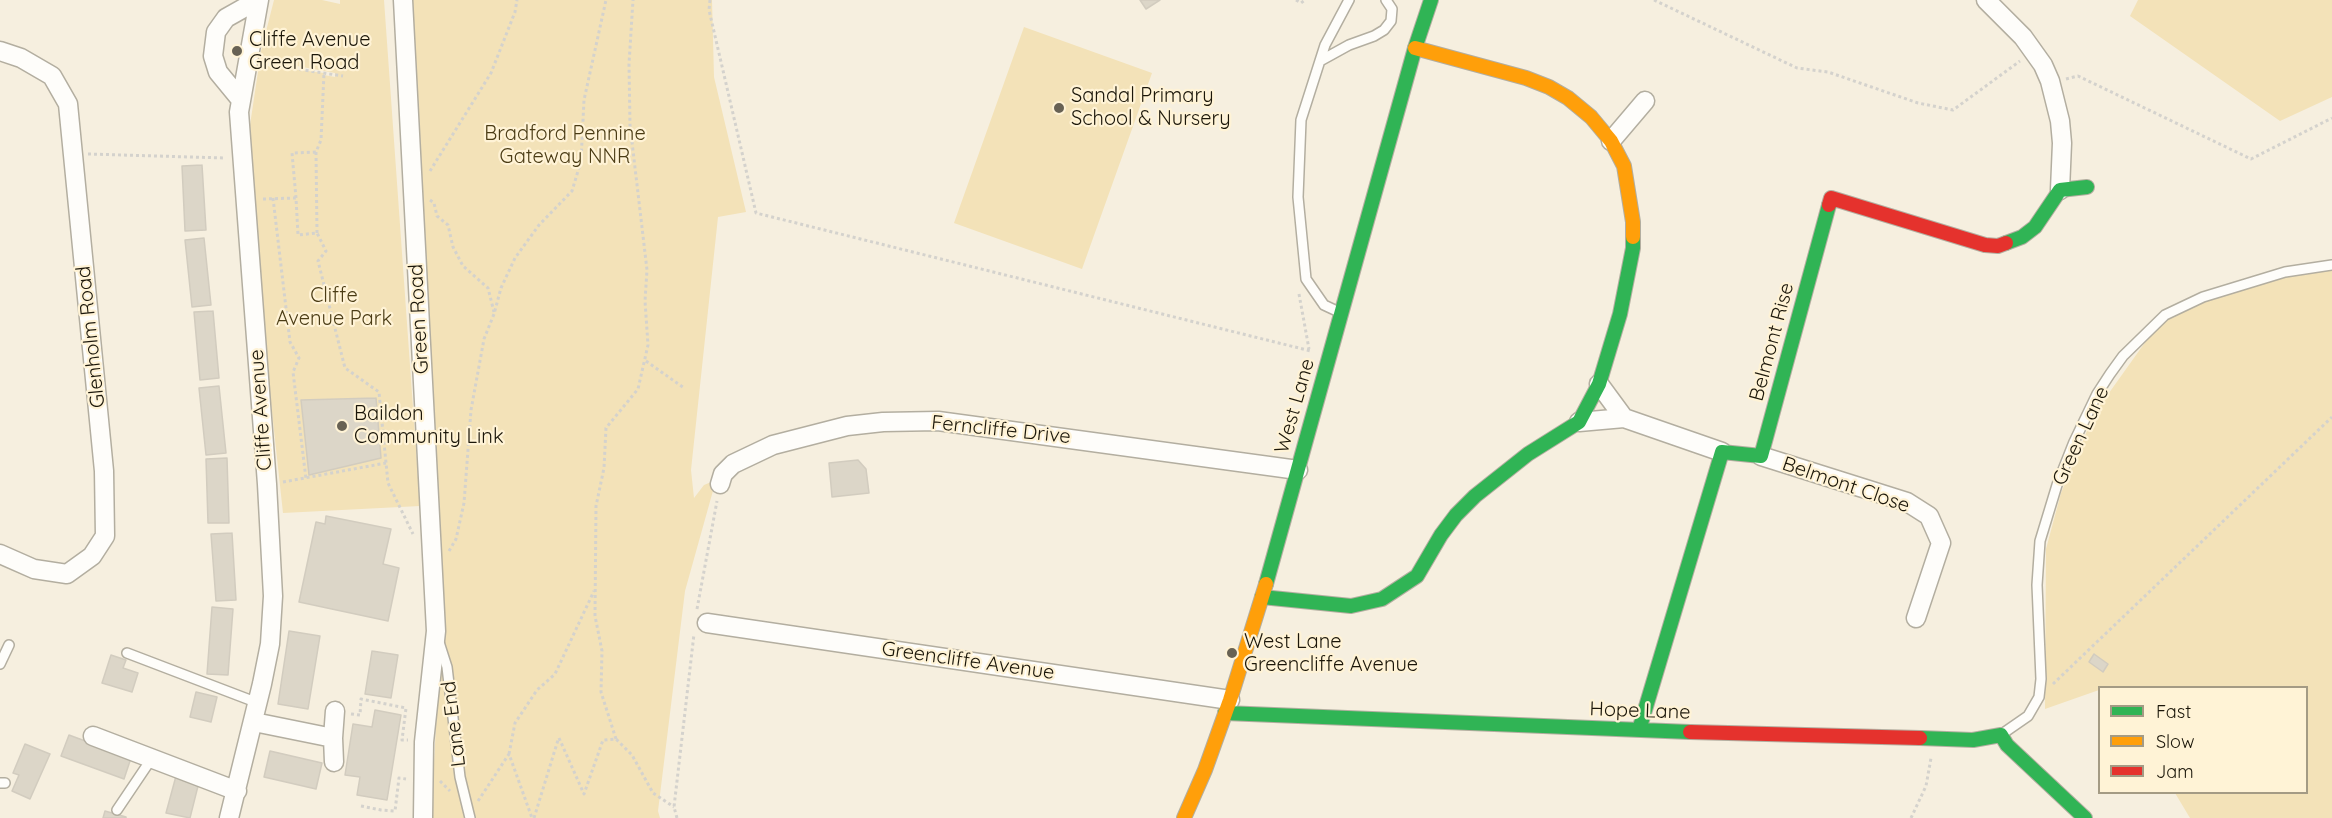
<!DOCTYPE html>
<html>
<head>
<meta charset="utf-8">
<style>
  body { margin:0 }
  #map { position:relative; width:2332px; height:818px; overflow:hidden; background:#f6efdf; font-family:Quicksand,sans-serif }
  canvas { display:block }
  .legend { position:absolute; left:2098px; top:686px; width:210px; height:108px; box-sizing:border-box; background:#fff3d6; border:2px solid #a49b84; margin:0; padding:8px 10px; list-style:none; font-size:18px; color:#1b1609 }
  .legend li { display:flex; align-items:center; gap:12px; height:30px }
  .legend b { width:30px; border:2px solid #a49b84 }
</style>
</head>
<body>
<div id="map">
<canvas width="2332" height="818"></canvas>
<ul class="legend">
<li><b style="height:8px;background:#30b455"></b>Fast</li>
<li><b style="height:8px;background:#ff9f0a"></b>Slow</li>
<li><b style="height:8px;background:#e5322d"></b>Jam</li>
</ul>
</div>
<script>
const c = document.querySelector('canvas').getContext('2d');
c.lineJoin = 'round';
function fill(path, color) { c.fillStyle = color; c.fill(path, 'evenodd'); }
const toPath = rows => new Path2D(rows.map(r => 'M' + r).join(''));
function trace(path, color, width, dash) { c.strokeStyle = color; c.lineWidth = width; c.lineCap = dash ? 'butt' : 'round'; c.setLineDash(dash || []); c.stroke(path); }
function drawText(font, color, halo, rows, align = 'center') {
  c.font = font + ' Quicksand,sans-serif'; c.lineWidth = 4.5; c.setLineDash([]); c.textBaseline = 'middle'; c.strokeStyle = halo; c.fillStyle = color; for (const [text, x, y, turn = 0] of rows) {
    c.save(); c.translate(x, y); c.rotate((+turn || 0) * Math.PI / 180); c.textAlign = isNaN(turn) ? turn : align; if (halo) c.strokeText(text, 0, 0); c.fillText(text, 0, 0); c.restore();
  }
}
fill(toPath([
  [274,0,322,0,340,4,340,0,384,0,420,506,283,513,262,320,250,125,259,65,324,73,324,75,335,77,335,73,259,59],
  [406,0,712,0,714,77,746,212,718,217,691,470,694,498,704,485,716,480,685,591,658,811,660,818,431,818,440,653,432,379],
  [2138,0,2332,0,2332,97,2280,121,2130,16],
  [1024,27,1152,73,1082,269,954,223],
  [2332,265,2332,818,2190,818,2175,793,2306,792,2306,688,2100,688,2099,690,2045,709,2046,549,2061,493,2094,414,2161,320,2203,297]
]), '#f3e2b8');
const building = toPath([
  [1140,0,1160,0,1146,9,1140,0],
  [202,165,206,230,185,231,182,166,202,165],
  [204,238,211,305,192,307,185,240,204,238],
  [213,311,219,378,200,380,194,312,213,311],
  [219,386,226,453,206,455,199,388,219,386],
  [376,398,381,458,309,475,301,400,376,398],
  [227,458,229,523,208,523,206,459,227,458],
  [858,460,866,469,869,493,832,497,829,463,858,460],
  [326,516,391,529,383,564,399,568,388,621,299,602,316,522,325,524,326,516],
  [232,533,236,600,216,601,211,534,232,533],
  [212,607,233,609,228,675,207,674,212,607],
  [289,631,320,636,308,709,278,704,289,631],
  [372,651,398,655,391,698,365,694,372,651],
  [2094,654,2108,664,2103,672,2089,662,2094,654],
  [111,655,126,660,123,668,138,673,132,692,102,683,111,655],
  [196,692,217,697,211,722,190,717,196,692],
  [375,710,401,715,387,800,357,795,360,777,345,775,353,724,372,727,375,710],
  [69,735,131,758,124,779,61,756,69,735],
  [25,744,50,754,30,799,12,791,19,775,13,773,25,744],
  [270,751,322,763,316,789,264,777,270,751],
  [176,776,199,782,190,818,166,813,176,776],
  [105,811,126,817,126,818,103,818,105,811]
]);
fill(building, '#dcd6c8');
trace(building, '#d2ccbf', 1.5);
const lane = toPath([
  [1320,61,1349,45,1374,36,1384,30,1391,21,1392,9,1386,0],
  [1339,312,1324,305,1306,279,1298,197,1301,120,1325,45,1349,0],
  [439,642,447,667,460,777,470,818],
  [127,653,258,703],
  [0,664,9,645],
  [2002,734,2028,716,2039,697,2041,679,2037,585,2040,541,2057,485,2074,442,2097,394,2110,374,2123,356,2165,315,2203,297,2285,272,2332,265],
  [0,783,5,783],
  [117,810,152,758]
]);
const street = toPath([
  [403,0,436,631,424,742,423,818],
  [1986,0,2023,37,2043,65,2050,81,2060,121,2062,143,2060,190],
  [0,51,21,58,52,76,68,104,104,471,105,536,92,556,67,574,34,569,0,554],
  [241,100,218,72,213,56,216,32,226,18,258,0],
  [1611,141,1645,101],
  [1624,418,1722,452],
  [1579,422,1624,418,1599,384],
  [1761,456,1907,502,1929,516,1941,543,1916,618],
  [720,484,723,474,733,464,773,445,847,426,883,422,938,421,1298,470],
  [707,623,1230,700],
  [254,722,333,738,335,711],
  [93,736,237,791],
  [333,738,334,762],
  [229,818,262,684,270,644,273,596,267,484,239,112,259,0]
]);
const fast = toPath([
  [2006,243,2022,237,2035,227,2060,190,2087,187],
  [1266,584,1415,48,1431,0],
  [1262,597,1351,606,1382,599,1417,576,1441,535,1456,515,1475,496,1528,454,1579,422,1599,384,1620,314,1633,248,1633,237],
  [1225,713,1690,732],
  [1639,730,1722,452,1761,456,1829,205],
  [1920,738,1973,740,2001,735,2007,745,2085,818]
]);
const slow = toPath([
  [1415,48,1526,78,1549,87,1568,98,1591,117,1611,141,1624,166,1633,222,1633,237],
  [1184,818,1205,770,1230,700,1266,584]
]);
const jam = toPath([
  [1829,205,1831,198,1985,245,1998,246,2006,243],
  [1690,732,1920,738]
]);
trace(lane, '#b3aea0', 12);
trace(street, '#b3aea0', 21);
trace(fast, '#b3aea0', 16);
trace(slow, '#b3aea0', 16);
trace(jam, '#b3aea0', 16);
trace(toPath([
  [710,0,709,10,756,213,1311,351],
  [1296,0,1301,3,1305,0],
  [1654,0,1797,68,1828,72,1918,103,1953,110,2020,61],
  [264,64,343,76],
  [2066,79,2078,76,2251,159,2332,118],
  [88,154,225,158],
  [430,171,491,73,515,12,517,0],
  [273,198,290,342,299,358,293,372,306,479],
  [296,198,292,153,316,152],
  [263,199,296,198,298,235,317,233,326,251,318,261,345,368,379,392,388,483,413,534],
  [430,200,434,203,437,216,448,225,453,247,463,266,488,288,494,312],
  [317,233,316,152,321,140,324,73],
  [1299,294,1309,349],
  [646,361,684,388],
  [283,482,386,463],
  [449,551,456,539,464,503,471,410,484,339,494,314,501,288,515,258,539,225,572,191,581,161,584,100,606,0],
  [697,609,717,501],
  [2053,684,2332,417],
  [351,714,360,715,361,699,406,708,402,740,408,740],
  [559,738,584,794,603,740,616,739,632,755,653,793,674,807],
  [616,739,601,692,602,651,595,616,596,506,604,468,606,428,638,389,648,345,645,301,647,270,630,125,629,64,633,0],
  [509,754,515,723,537,690,555,674,594,591],
  [440,781,450,791],
  [478,801,509,754,532,818],
  [361,806,381,810,395,811,399,778,406,779],
  [534,818,558,740],
  [677,818,674,807,694,634],
  [1911,818,1926,786,1931,758]
]), '#d4d2cd', 3, [3, 3]);
trace(lane, '#fefdfa', 9);
trace(street, '#fefdfa', 18);
trace(fast, '#30b455', 14);
trace(slow, '#ff9f0a', 14);
trace(jam, '#e5322d', 14);
for (const [x, y, r, color] of [
  [237,51,6,"#686254"],
  [1059,108,6,"#686254"],
  [342,426,6,"#686254"],
  [1232,653,6,"#686254"]
]) { const dot = new Path2D(); dot.arc(x, y, r, 0, 2 * Math.PI); c.fillStyle = color; c.fill(dot); trace(dot, '#fff3d6', 2); }
drawText('20px', '#1b1609', '#fff3d6', [
  ["Cliffe Avenue",249,40],
  ["Green Road",249,63],
  ["Sandal Primary",1071,96],
  ["School & Nursery",1071,119],
  ["Baildon",354,414],
  ["Community Link",354,437],
  ["West Lane",1244,642],
  ["Greencliffe Avenue",1244,665]
], 'left');
drawText('20px', '#4b3c15', '#fff3d6', [
  ["Bradford Pennine",565,134],
  ["Gateway NNR",565,157],
  ["Cliffe",334,296],
  ["Avenue Park",334,319]
]);
drawText('20px', '#1b1609', '#fff3d6', [
  ["Green Road",419,319,-93],
  ["Glenholm Road",91,337,-96],
  ["Belmont Rise",1772,342,-75],
  ["West Lane",1295,406,-74],
  ["Cliffe Avenue",261,410,-94],
  ["Ferncliffe Drive",1001,430,6],
  ["Green Lane",2081,436,-65],
  ["Belmont Close",1846,485,19],
  ["Greencliffe Avenue",968,661,8],
  ["Hope Lane",1640,711,2],
  ["Lane End",454,724,-97]
]);
</script>
</body>
</html>
